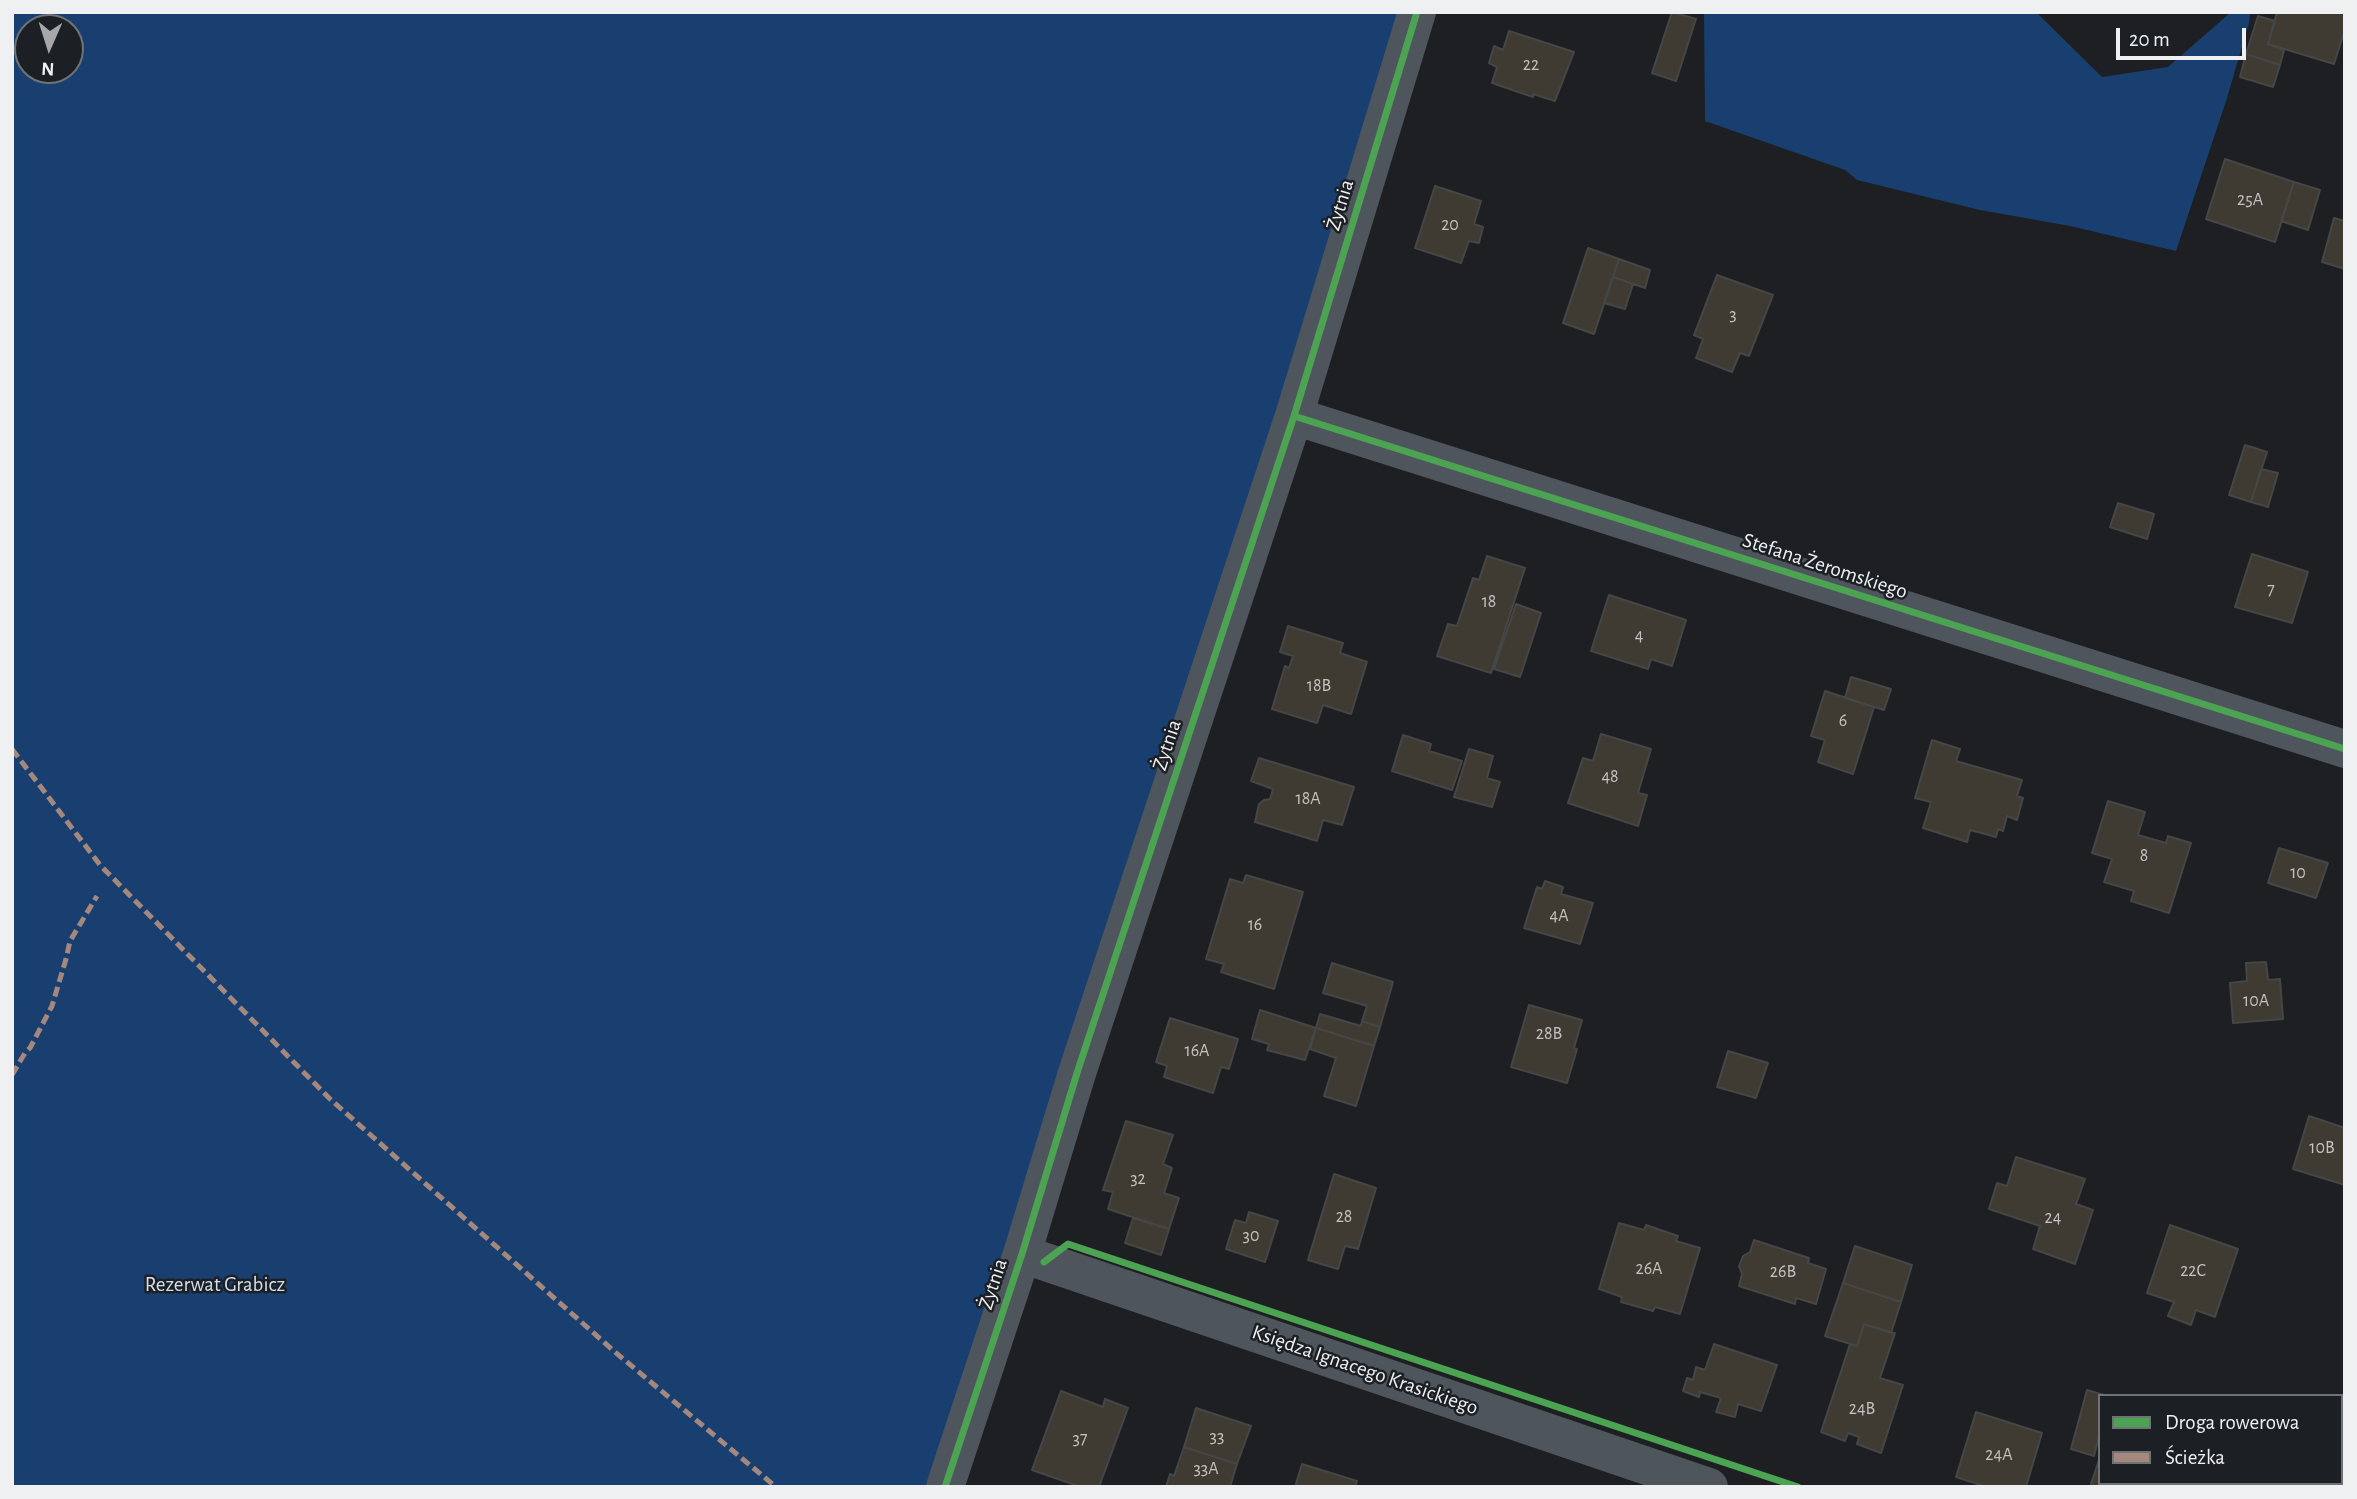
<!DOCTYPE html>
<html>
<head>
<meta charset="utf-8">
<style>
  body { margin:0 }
  #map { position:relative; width:2357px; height:1499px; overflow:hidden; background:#1d1f22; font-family:"Alegreya Sans",sans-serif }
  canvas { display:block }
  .frame { position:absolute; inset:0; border:14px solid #eef0f2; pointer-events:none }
  .legend { position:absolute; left:2098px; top:1394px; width:245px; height:91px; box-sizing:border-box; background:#1c1f23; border:2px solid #707376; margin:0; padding:9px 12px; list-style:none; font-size:21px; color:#eef0f2 }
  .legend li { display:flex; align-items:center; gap:14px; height:35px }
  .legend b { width:35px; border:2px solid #707376 }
  .north { position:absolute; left:14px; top:14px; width:70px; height:70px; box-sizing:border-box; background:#1c1f23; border:2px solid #707376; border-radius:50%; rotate:183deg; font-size:19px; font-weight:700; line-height:28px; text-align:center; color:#eef0f2 }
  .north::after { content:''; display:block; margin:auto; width:24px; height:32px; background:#a5a7a9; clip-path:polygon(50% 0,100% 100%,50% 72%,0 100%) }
  .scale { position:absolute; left:2116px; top:28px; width:130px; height:32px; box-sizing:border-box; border:4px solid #eef0f2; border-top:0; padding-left:9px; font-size:21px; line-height:24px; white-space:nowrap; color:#eef0f2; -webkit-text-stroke:5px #1c1f23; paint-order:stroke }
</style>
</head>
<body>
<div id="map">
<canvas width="2357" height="1499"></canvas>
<div class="frame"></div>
<ul class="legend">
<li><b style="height:9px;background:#4ca352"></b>Droga rowerowa</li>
<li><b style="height:9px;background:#a5887d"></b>Ścieżka</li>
</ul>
<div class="north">N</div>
<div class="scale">20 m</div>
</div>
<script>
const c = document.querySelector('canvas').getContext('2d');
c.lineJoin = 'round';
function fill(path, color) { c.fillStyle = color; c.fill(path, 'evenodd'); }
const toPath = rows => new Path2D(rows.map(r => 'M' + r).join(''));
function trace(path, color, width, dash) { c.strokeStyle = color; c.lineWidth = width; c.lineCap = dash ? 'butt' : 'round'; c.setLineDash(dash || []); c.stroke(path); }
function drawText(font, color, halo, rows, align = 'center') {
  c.font = font + ' "Alegreya Sans",sans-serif'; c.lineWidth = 5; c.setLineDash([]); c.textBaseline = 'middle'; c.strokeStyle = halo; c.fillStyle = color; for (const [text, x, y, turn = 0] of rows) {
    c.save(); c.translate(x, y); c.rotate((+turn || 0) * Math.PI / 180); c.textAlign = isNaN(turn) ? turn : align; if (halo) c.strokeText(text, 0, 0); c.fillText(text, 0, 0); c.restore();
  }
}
fill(toPath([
  [12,12,1411,12,1298,458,925,1487,12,1487],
  [28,28,70,28,70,70,28,70],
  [1704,12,2036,12,2102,77,2168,67,2231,12,2250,12,2249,23,2227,98,2176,251,2070,226,1980,210,1857,180,1845,170,1705,121]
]), '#183f70');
const building = toPath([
  [1672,12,1696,19,1676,81,1652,73,1672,12],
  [2277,12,2345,12,2345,29,2334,64,2268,44,2277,12],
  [2258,16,2275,21,2268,44,2284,50,2280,65,2246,54,2258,16],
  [1509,31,1574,52,1555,101,1533,94,1533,97,1492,83,1497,67,1489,63,1494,46,1503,50,1509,31],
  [2246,54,2280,65,2273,87,2240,77,2246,54],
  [2225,159,2294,182,2275,242,2206,219,2225,159],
  [2294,182,2320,190,2308,230,2281,221,2294,182],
  [1435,186,1481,201,1474,224,1483,227,1479,243,1469,241,1461,263,1415,248,1435,186],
  [2334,218,2345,221,2345,269,2322,262,2334,218],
  [1588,248,1619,259,1594,334,1563,323,1588,248],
  [1619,259,1650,270,1645,288,1613,277,1619,259],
  [1717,275,1773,295,1749,356,1740,353,1732,372,1696,358,1703,339,1694,335,1717,275],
  [1613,277,1633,284,1625,309,1604,303,1613,277],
  [2245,445,2267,452,2251,502,2229,495,2245,445],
  [2261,469,2278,473,2268,507,2251,502,2261,469],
  [2118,503,2154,514,2147,539,2110,527,2118,503],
  [2252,554,2308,572,2292,623,2235,607,2252,554],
  [1487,556,1525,568,1491,673,1437,656,1448,624,1457,626,1473,578,1479,580,1487,556],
  [1609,595,1686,620,1672,666,1651,659,1648,669,1591,651,1609,595],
  [1516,604,1541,613,1520,677,1494,669,1516,604],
  [1288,626,1343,643,1340,653,1367,662,1351,714,1323,705,1317,723,1272,709,1285,666,1289,668,1293,656,1280,652,1288,626],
  [1851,677,1891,689,1884,710,1845,698,1851,677],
  [1825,691,1874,707,1853,774,1818,762,1825,740,1811,736,1825,691],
  [1601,734,1651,749,1638,793,1647,795,1638,826,1568,803,1583,758,1593,761,1601,734],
  [1403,735,1431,744,1429,751,1462,761,1452,790,1392,771,1403,735],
  [1932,740,1960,749,1956,761,2022,780,2017,796,2023,798,2017,820,2007,816,2003,831,1998,829,1996,837,1970,830,1967,842,1923,828,1931,802,1915,798,1932,740],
  [1469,749,1493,756,1487,778,1500,782,1492,807,1454,797,1469,749],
  [1259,758,1354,787,1342,825,1323,820,1317,841,1255,822,1259,804,1264,800,1270,799,1273,789,1251,781,1259,758],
  [2108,801,2145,812,2138,835,2166,843,2168,836,2191,843,2169,913,2131,901,2134,891,2104,882,2112,859,2092,853,2108,801],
  [2279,848,2328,863,2316,898,2268,883,2279,848],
  [1246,875,1303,892,1274,989,1221,972,1224,964,1206,959,1230,879,1243,883,1246,875],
  [1545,881,1563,887,1561,894,1593,903,1580,944,1524,928,1537,887,1542,889,1545,881],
  [2266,962,2268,980,2280,979,2283,1019,2233,1023,2230,983,2247,981,2246,963,2266,962],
  [1332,963,1393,982,1380,1027,1362,1021,1367,1006,1323,993,1332,963],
  [1529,1005,1582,1020,1574,1048,1577,1049,1567,1083,1511,1067,1529,1005],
  [1260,1010,1316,1028,1305,1060,1267,1050,1269,1044,1252,1039,1260,1010],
  [1320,1014,1361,1026,1362,1021,1380,1027,1374,1046,1316,1028,1320,1014],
  [1170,1018,1238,1039,1229,1069,1221,1067,1213,1093,1164,1077,1167,1066,1156,1062,1170,1018],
  [1316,1028,1374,1046,1356,1106,1324,1096,1336,1058,1310,1049,1316,1028],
  [1728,1051,1768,1063,1756,1098,1717,1087,1728,1051],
  [2309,1116,2345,1128,2345,1185,2293,1169,2309,1116],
  [1126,1121,1173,1135,1163,1164,1172,1168,1164,1193,1179,1198,1169,1229,1108,1209,1113,1192,1103,1190,1126,1121],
  [2016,1157,2085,1179,2076,1204,2093,1210,2075,1264,2033,1249,2040,1226,1989,1209,1997,1183,2007,1186,2016,1157],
  [1334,1174,1376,1188,1358,1249,1345,1246,1338,1269,1308,1260,1334,1174],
  [1249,1212,1278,1221,1265,1262,1226,1249,1235,1220,1246,1223,1249,1212],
  [1133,1218,1169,1229,1161,1255,1125,1243,1133,1218],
  [1619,1223,1644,1230,1646,1225,1678,1236,1676,1241,1700,1248,1680,1314,1655,1307,1653,1311,1621,1302,1622,1297,1599,1289,1619,1223],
  [2170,1225,2238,1249,2215,1317,2196,1310,2191,1325,2168,1316,2174,1302,2147,1293,2170,1225],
  [1754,1240,1809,1258,1808,1263,1826,1269,1816,1304,1796,1298,1795,1304,1739,1286,1742,1274,1739,1266,1743,1256,1750,1252,1754,1240],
  [1855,1246,1912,1265,1901,1302,1843,1283,1855,1246],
  [1843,1283,1901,1302,1891,1333,1864,1324,1857,1346,1825,1336,1843,1283],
  [1864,1324,1895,1333,1880,1378,1903,1385,1881,1453,1857,1444,1859,1437,1848,1433,1845,1441,1821,1432,1850,1344,1857,1346,1864,1324],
  [1714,1344,1777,1365,1761,1411,1738,1404,1735,1417,1716,1412,1721,1398,1700,1392,1699,1397,1683,1391,1687,1378,1693,1380,1696,1367,1705,1370,1714,1344],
  [2087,1390,2107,1396,2100,1396,2100,1433,2094,1456,2071,1449,2087,1390],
  [1061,1391,1103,1407,1105,1399,1128,1408,1099,1487,1081,1487,1032,1470,1061,1391],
  [1196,1408,1251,1426,1237,1464,1184,1447,1196,1408],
  [1976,1412,2042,1433,2026,1487,1987,1487,1956,1477,1976,1412],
  [1184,1447,1237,1464,1230,1487,1166,1487,1170,1474,1174,1476,1184,1447],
  [2100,1457,2100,1483,2149,1483,2148,1487,2090,1487,2100,1457],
  [1302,1464,1357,1481,1355,1487,1295,1487,1302,1464],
  [2262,1483,2271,1483,2282,1487,2254,1487,2262,1483]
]);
fill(building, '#403b32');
trace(building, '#454646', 2);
trace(toPath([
  [1294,416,2345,749],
  [1022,1254,1709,1487],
  [945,1487,1022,1254,1077,1073,1294,416,1417,12]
]), '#4f555d', 38);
trace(toPath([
  [12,749,100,865,329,1098,615,1352,776,1487],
  [12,1075,25,1053,30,1048,52,1006,66,959,70,941,97,896]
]), '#a5887d', 5, [10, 5]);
trace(toPath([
  [1294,416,2345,749],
  [1044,1262,1068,1244,1798,1487],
  [945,1487,1022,1254,1077,1073,1294,416,1417,12]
]), '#4ca352', 7);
drawText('18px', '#c2c3c2', null, [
  ["22",1531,65],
  ["25A",2250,200],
  ["20",1450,225],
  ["3",1733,315],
  ["7",2271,590],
  ["18",1489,602],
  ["4",1639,636],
  ["18B",1319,686],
  ["6",1843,721],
  ["48",1610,777],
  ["18A",1308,799],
  ["8",2144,856],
  ["10",2298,873],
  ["4A",1559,916],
  ["16",1255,925],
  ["10A",2256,1001],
  ["28B",1549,1034],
  ["16A",1197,1051],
  ["10B",2322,1148],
  ["32",1138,1179],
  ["28",1344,1217],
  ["24",2053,1218],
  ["30",1251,1236],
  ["26A",1649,1269],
  ["22C",2193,1271],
  ["26B",1783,1272],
  ["24B",1862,1409],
  ["33",1217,1437],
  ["37",1080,1439],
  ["24A",1999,1455],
  ["33A",1206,1469]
]);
drawText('21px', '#eef0f2', '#1c1f23', [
  ["Żytnia",1340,205,-73],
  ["Stefana Żeromskiego",1825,566,18],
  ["Żytnia",1167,745,-72],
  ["Żytnia",993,1284,-72],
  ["Księdza Ignacego Krasickiego",1365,1370,19]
]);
drawText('21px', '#d2dff0', '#1c1f23', [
  ["Rezerwat Grabicz",215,1285]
]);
</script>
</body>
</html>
